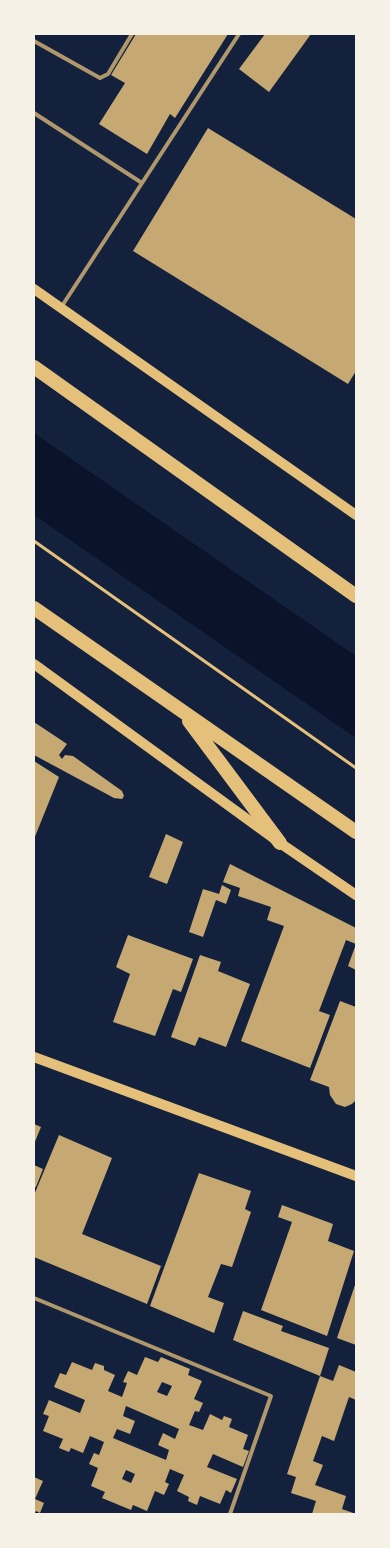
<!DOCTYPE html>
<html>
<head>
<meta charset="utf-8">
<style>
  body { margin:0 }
  #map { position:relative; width:390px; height:1548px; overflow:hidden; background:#14213d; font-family:"Varela Round",sans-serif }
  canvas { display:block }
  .frame { position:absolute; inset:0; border:35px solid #f6f1e7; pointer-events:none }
</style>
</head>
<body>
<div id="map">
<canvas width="390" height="1548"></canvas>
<div class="frame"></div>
</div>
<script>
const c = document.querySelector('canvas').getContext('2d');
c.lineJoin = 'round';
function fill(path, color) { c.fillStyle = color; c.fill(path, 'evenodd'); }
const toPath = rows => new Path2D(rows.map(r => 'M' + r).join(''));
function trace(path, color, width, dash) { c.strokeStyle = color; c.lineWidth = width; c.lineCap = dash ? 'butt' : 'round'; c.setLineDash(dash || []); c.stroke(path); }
fill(toPath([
  [34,433,356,656,356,738,34,515]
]), '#0b132b');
fill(toPath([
  [136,34,228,34,175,118,170,114,147,154,99,124,125,83,111,75],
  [265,34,311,34,269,92,239,69],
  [208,128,356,219,356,371,348,384,133,251],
  [34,722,67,744,59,755,62,759,65,755,73,756,122,791,124,796,122,799,114,798,34,755],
  [34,761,59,777,34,839],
  [166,834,183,842,167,884,149,877],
  [230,864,356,928,356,944,346,940,319,1011,330,1015,310,1068,241,1041,284,926,267,920,271,907,238,896,240,888,223,882],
  [222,885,231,890,226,904,216,900,203,937,189,932,203,889,219,894],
  [128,935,193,959,181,992,173,989,155,1036,113,1022,130,974,116,967],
  [356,944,356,970,348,966],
  [200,955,221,962,218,971,250,984,226,1047,199,1037,195,1046,171,1037],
  [340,1001,356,1007,356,1100,352,1104,345,1107,336,1104,330,1095,329,1087,310,1080],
  [34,1124,41,1127,34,1144],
  [59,1135,112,1158,82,1234,161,1266,147,1304,34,1257,34,1195],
  [34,1165,43,1169,36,1187,34,1187],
  [199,1173,251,1191,245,1209,251,1212,232,1267,221,1264,208,1297,224,1303,214,1333,150,1306],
  [282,1205,333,1224,328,1241,354,1251,327,1336,261,1310,292,1222,278,1217],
  [356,1282,356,1345,337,1338],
  [243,1311,283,1326,281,1331,329,1348,320,1376,333,1381,339,1365,356,1372,356,1400,349,1397,334,1441,322,1436,313,1461,323,1465,315,1485,346,1496,342,1509,356,1514,312,1514,316,1501,291,1493,296,1477,287,1474,320,1376,233,1340],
  [145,1357,158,1362,161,1357,190,1369,188,1375,202,1381,194,1399,203,1403,199,1412,195,1411,189,1425,203,1430,210,1414,222,1420,224,1416,232,1419,229,1427,248,1435,243,1449,249,1451,243,1467,213,1454,207,1467,237,1479,231,1493,226,1490,220,1504,200,1496,197,1505,188,1501,189,1497,177,1491,184,1475,170,1469,165,1482,169,1484,164,1495,155,1491,147,1511,133,1505,131,1510,102,1498,105,1492,91,1486,98,1468,89,1464,94,1453,99,1455,104,1442,90,1436,83,1453,71,1448,69,1452,59,1448,63,1439,43,1431,49,1416,43,1414,49,1400,80,1413,85,1400,54,1387,60,1373,66,1375,72,1362,92,1370,95,1363,104,1366,104,1370,115,1375,108,1391,122,1397,127,1383,123,1382,128,1371,137,1375],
  [162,1382,172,1386,167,1396,157,1392],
  [126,1406,179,1429,175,1439,163,1433,158,1445,169,1450,166,1460,113,1438,117,1429,130,1434,135,1421,123,1416],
  [126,1470,135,1474,131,1483,122,1479],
  [34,1477,43,1481,35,1499,44,1503,40,1513,36,1511,34,1514]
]), '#c6a872');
trace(toPath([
  [34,541,356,768]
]), '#e5c07b', 3);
trace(toPath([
  [34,41,100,78,108,74,132,34],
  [34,113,142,183],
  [62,306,239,34],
  [34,1298,271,1396,230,1514]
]), '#b1986c', 4);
trace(toPath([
  [34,289,356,515],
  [34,664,280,843,356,895],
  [34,1057,356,1176]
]), '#e5c07b', 10);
trace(toPath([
  [34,367,356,596],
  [34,608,356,832],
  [189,721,280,843]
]), '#e5c07b', 14);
</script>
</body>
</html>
